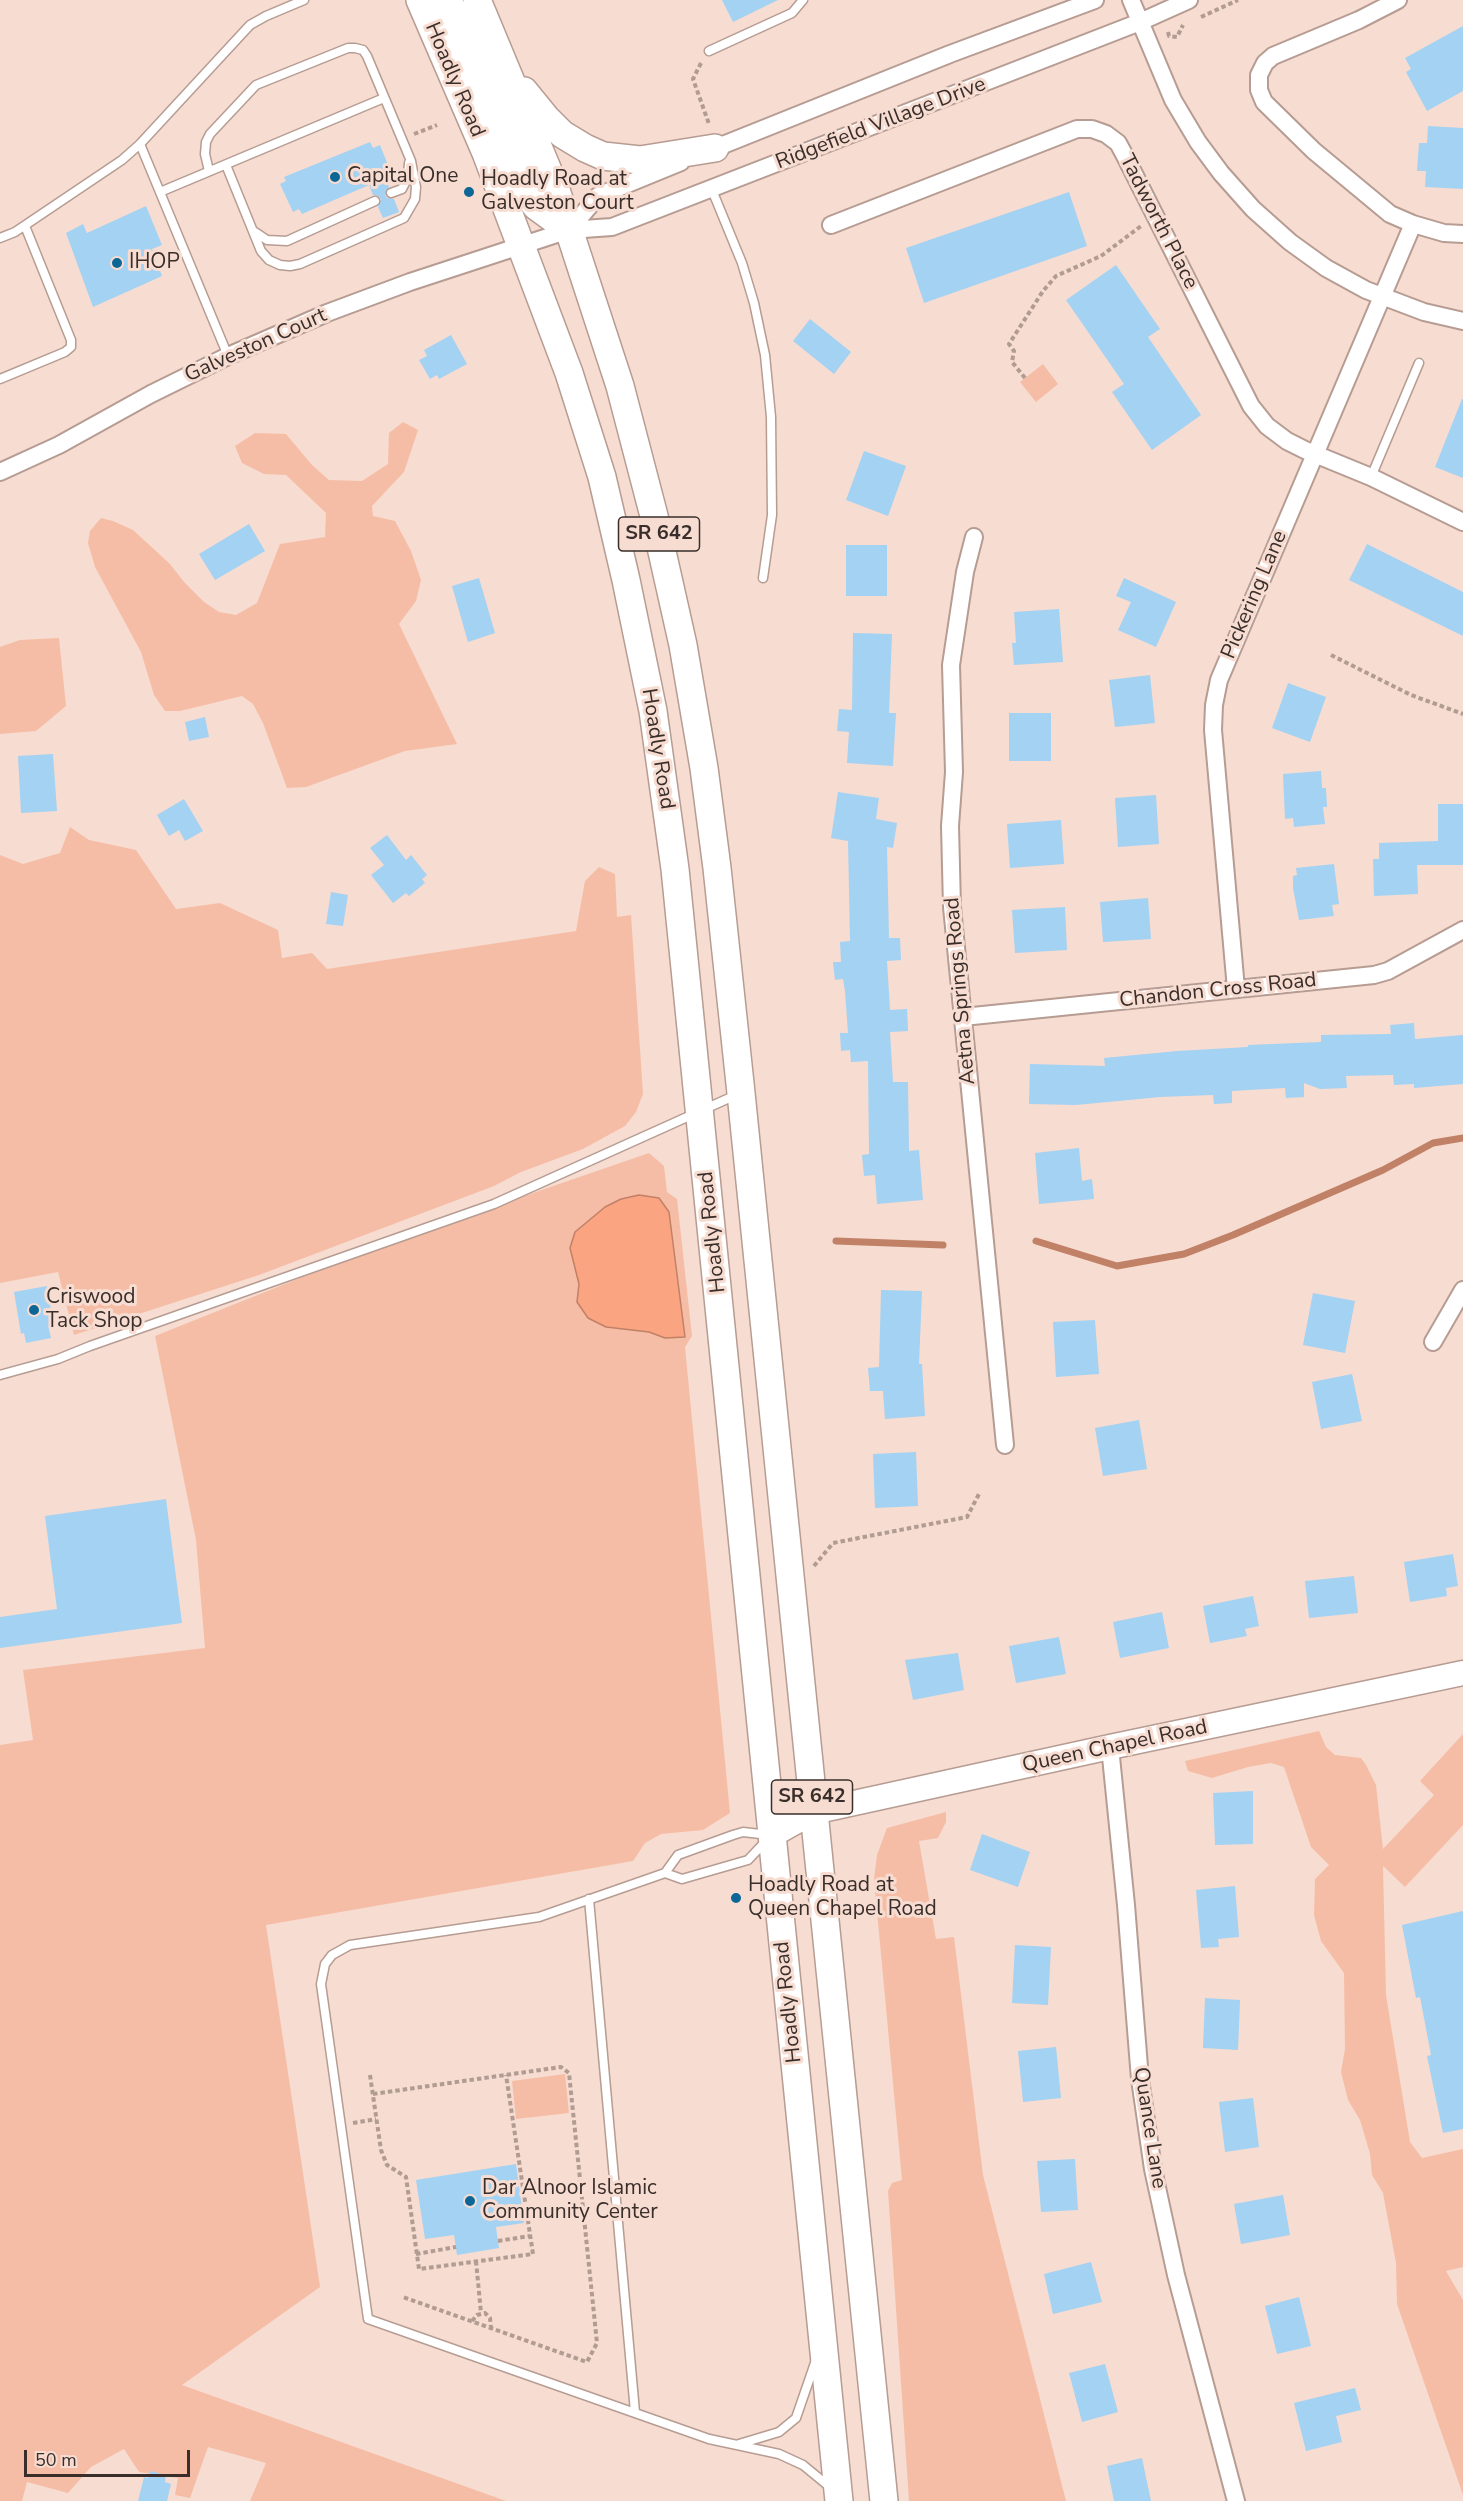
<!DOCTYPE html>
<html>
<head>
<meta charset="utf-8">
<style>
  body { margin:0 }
  #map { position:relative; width:1463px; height:2501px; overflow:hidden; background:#f7dcd1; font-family:"Nunito Sans",sans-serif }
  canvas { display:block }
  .scale { position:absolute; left:24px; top:2450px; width:166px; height:27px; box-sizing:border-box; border:3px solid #392e2a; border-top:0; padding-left:8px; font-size:18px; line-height:21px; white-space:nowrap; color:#392e2a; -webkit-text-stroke:4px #f7dcd1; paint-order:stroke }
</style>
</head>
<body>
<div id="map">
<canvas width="1463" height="2501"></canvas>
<div class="scale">50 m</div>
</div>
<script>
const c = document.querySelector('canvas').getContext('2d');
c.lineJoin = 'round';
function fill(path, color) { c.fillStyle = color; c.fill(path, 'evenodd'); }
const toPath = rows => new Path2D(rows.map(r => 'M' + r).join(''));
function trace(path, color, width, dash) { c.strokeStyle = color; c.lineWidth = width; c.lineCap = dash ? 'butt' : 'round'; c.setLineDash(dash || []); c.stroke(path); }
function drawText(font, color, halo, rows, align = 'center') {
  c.font = font + ' "Nunito Sans",sans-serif'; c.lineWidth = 6; c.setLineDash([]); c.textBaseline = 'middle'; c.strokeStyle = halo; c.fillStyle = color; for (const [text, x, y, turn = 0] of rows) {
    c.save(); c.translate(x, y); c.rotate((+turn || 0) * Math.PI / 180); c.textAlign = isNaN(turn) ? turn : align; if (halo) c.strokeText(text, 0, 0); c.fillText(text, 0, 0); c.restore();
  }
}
fill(toPath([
  [1043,364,1058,384,1036,402,1020,382],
  [403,422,418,430,404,472,372,506,373,516,395,521,411,551,421,580,416,601,399,624,457,744,405,751,306,787,287,788,263,723,253,704,242,696,180,711,165,711,154,695,141,652,95,567,88,543,90,531,101,518,113,521,133,530,170,564,184,582,204,602,219,612,236,615,257,603,280,544,325,537,326,513,286,475,264,474,242,463,235,446,255,433,286,434,312,465,329,480,362,481,388,464,389,433],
  [59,638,66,706,36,731,0,734,0,647,20,640],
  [70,827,89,840,136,850,176,909,220,903,278,930,282,958,312,953,327,969,576,931,585,881,599,867,615,874,617,917,631,915,643,1094,636,1112,625,1126,583,1149,521,1172,494,1186,259,1275,74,1335,58,1272,0,1283,0,855,23,864,60,853],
  [649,1153,664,1166,667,1192,677,1199,692,1336,685,1347,730,1813,703,1830,661,1834,645,1843,633,1861,266,1925,320,2287,182,2385,506,2501,250,2501,266,2463,208,2447,190,2498,175,2495,178,2478,139,2472,124,2449,91,2467,68,2493,27,2482,22,2501,0,2501,0,1745,33,1740,23,1670,205,1648,196,1540,155,1336,385,1244],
  [1319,1731,1326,1747,1335,1755,1361,1758,1366,1765,1376,1785,1383,1849,1434,1795,1420,1781,1463,1734,1463,1825,1405,1887,1383,1866,1386,1995,1410,2142,1422,2158,1463,2149,1463,2267,1446,2271,1463,2300,1463,2495,1397,2304,1396,2263,1383,2193,1372,2175,1370,2154,1360,2120,1348,2100,1341,2072,1345,2049,1344,1973,1321,1941,1314,1915,1315,1879,1329,1865,1311,1847,1284,1767,1271,1763,1248,1767,1212,1778,1188,1771,1185,1761],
  [946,1812,946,1822,938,1838,919,1841,936,1939,954,1937,983,2175,1066,2501,909,2501,888,2191,892,2183,902,2180,874,1879,877,1855,887,1828],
  [565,2074,569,2113,516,2119,512,2081]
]), '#f6bda6');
const water = toPath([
  [639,1195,659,1198,669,1212,685,1337,665,1338,649,1332,606,1327,588,1318,577,1302,579,1284,570,1248,575,1232,605,1207,621,1199,639,1195]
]);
fill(water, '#faa481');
trace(water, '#c08167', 1.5);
trace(toPath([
  [836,1241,943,1245],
  [1036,1241,1117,1266,1184,1254,1233,1235,1383,1170,1433,1143,1463,1138]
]), '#c08167', 7);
fill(toPath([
  [722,0,778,0,733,22],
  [1463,26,1463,91,1427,111,1406,72,1411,69,1405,58],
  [1428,126,1463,128,1463,189,1425,187,1426,171,1417,171,1419,143,1427,143],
  [370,142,373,148,380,145,390,170,383,173,389,187,385,195,387,198,394,199,399,212,383,218,378,207,381,199,378,196,373,195,369,185,302,214,299,209,293,212,280,184,286,181,284,177],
  [1069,192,1087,246,924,303,906,248],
  [146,206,162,245,152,249,162,276,93,307,66,233,83,224,87,233],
  [1116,265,1160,329,1148,337,1201,415,1152,450,1112,392,1124,384,1066,300],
  [810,319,851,352,834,374,793,341],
  [451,335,467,364,439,379,437,375,430,379,419,360,427,356,424,350],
  [1462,399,1463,399,1463,478,1435,467],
  [864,451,906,466,888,516,846,500],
  [249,524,265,551,215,580,199,554],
  [1367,544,1463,592,1463,636,1349,580],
  [846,545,887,545,887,596,846,596],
  [479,578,495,633,468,642,452,586],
  [1124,578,1176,602,1156,647,1118,630,1131,602,1116,596],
  [1059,609,1063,662,1014,665,1012,643,1016,643,1014,612],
  [853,633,892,634,889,713,896,713,893,766,847,763,849,732,837,731,839,709,852,710],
  [1150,675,1155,723,1115,727,1109,680],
  [1288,683,1326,697,1310,742,1272,728],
  [1009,713,1051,713,1051,761,1009,761],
  [205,717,209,737,189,741,185,722],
  [53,754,57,811,21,813,18,756],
  [1321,771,1322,788,1326,788,1327,807,1323,807,1325,824,1294,827,1293,818,1285,819,1283,774],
  [838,792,879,798,876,819,897,823,893,848,887,847,889,938,900,938,901,960,887,961,890,1010,907,1009,908,1031,890,1032,893,1082,908,1082,909,1151,919,1150,923,1200,877,1204,875,1175,864,1176,862,1155,869,1154,868,1061,851,1062,850,1050,841,1051,840,1033,848,1033,845,991,843,979,835,980,833,962,841,962,840,942,850,941,848,841,831,838],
  [1156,795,1159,844,1118,847,1115,798],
  [184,799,203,831,185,841,179,830,169,836,157,815],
  [1438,804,1463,804,1463,865,1417,865,1418,894,1374,896,1373,859,1379,859,1379,843,1438,841],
  [1061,820,1064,864,1010,868,1007,824],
  [387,835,406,860,411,855,427,875,422,879,425,883,409,896,406,893,393,903,371,875,384,865,370,848],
  [1334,864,1339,904,1332,905,1334,916,1299,920,1293,888,1293,876,1297,875,1296,868],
  [331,892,348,895,343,926,326,924],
  [1148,898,1151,939,1103,942,1100,902],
  [1065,907,1067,950,1015,953,1012,910],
  [1414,1023,1415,1039,1463,1035,1463,1084,1414,1088,1414,1084,1394,1085,1393,1075,1346,1076,1347,1088,1320,1089,1304,1083,1304,1097,1286,1098,1285,1088,1232,1091,1232,1103,1214,1104,1213,1095,1160,1097,1076,1105,1029,1104,1030,1064,1105,1066,1104,1058,1177,1051,1248,1047,1248,1045,1321,1042,1321,1035,1391,1034,1390,1025],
  [1079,1148,1082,1181,1092,1179,1094,1199,1039,1204,1035,1153],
  [47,1286,54,1328,49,1329,51,1338,26,1343,24,1333,21,1334,14,1292],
  [881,1290,922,1291,919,1364,922,1364,925,1416,885,1419,883,1391,870,1391,868,1368,879,1367],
  [1313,1293,1355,1301,1345,1353,1303,1345],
  [1095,1320,1099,1374,1056,1377,1053,1322],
  [1352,1374,1362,1421,1321,1429,1312,1382],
  [1139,1420,1147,1469,1103,1476,1095,1428],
  [916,1452,918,1506,875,1508,873,1454],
  [166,1499,182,1623,0,1648,0,1617,57,1609,45,1516],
  [1453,1554,1458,1586,1446,1588,1447,1596,1410,1602,1404,1562],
  [1354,1576,1358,1613,1309,1618,1305,1581],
  [1253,1596,1259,1626,1245,1629,1247,1636,1210,1643,1203,1606],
  [1162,1612,1169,1648,1120,1658,1113,1622],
  [1059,1637,1066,1674,1016,1683,1009,1646],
  [958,1653,964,1690,913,1700,905,1660],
  [1253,1791,1253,1844,1215,1845,1213,1793],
  [982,1834,1030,1852,1018,1887,970,1870],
  [1235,1886,1239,1937,1218,1939,1219,1947,1201,1948,1196,1890],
  [1463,1911,1463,2129,1443,2133,1427,2056,1431,2055,1420,1997,1416,1998,1402,1925],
  [1015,1945,1051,1947,1048,2005,1012,2003],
  [1205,1998,1240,2000,1238,2050,1203,2048],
  [1056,2047,1061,2098,1023,2102,1018,2051],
  [1253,2098,1259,2147,1225,2152,1219,2102],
  [1075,2159,1078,2210,1041,2212,1037,2161],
  [516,2164,524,2223,496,2227,499,2248,457,2255,454,2235,425,2239,416,2180],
  [1283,2195,1290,2235,1241,2244,1234,2204],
  [1091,2262,1102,2302,1053,2314,1044,2274],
  [1299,2297,1311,2346,1277,2354,1265,2306],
  [1105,2364,1118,2412,1082,2422,1069,2373],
  [1355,2388,1361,2410,1336,2416,1342,2442,1306,2451,1294,2403],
  [1142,2458,1151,2501,1114,2501,1107,2466],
  [150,2471,166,2475,165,2482,171,2484,167,2501,138,2501,144,2477,148,2478]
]), '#a3d2f3');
const lane = toPath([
  [709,51,792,13,803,0],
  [140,144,228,356],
  [209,171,205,154,206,142,210,134,256,85,348,48,355,48,363,50,367,56,411,161,416,187,415,199,404,218,300,264,290,266,280,265,269,260,261,251,226,165],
  [712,190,742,263,754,303,765,355,771,417,772,515,763,578],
  [160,192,384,98],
  [391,193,402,189,405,183,408,176,409,163],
  [255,232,267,240,287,241,375,201],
  [0,238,15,232,122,160,140,144,250,25,266,16,304,0],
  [0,379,65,352,71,347,71,340,25,226],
  [1371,477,1419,363],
  [0,1375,58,1359,90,1346,494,1204,736,1095],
  [769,1835,743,1832,733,1835,678,1855,665,1873,539,1917,350,1945,332,1955,325,1964,321,1984,368,2319,709,2439,779,2454,803,2465,831,2488],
  [665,1873,682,1879,748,1860,766,1841],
  [589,1899,635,2412],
  [739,2444,779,2432,796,2418,816,2360]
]);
const street = toPath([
  [1131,0,1173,100,1198,142,1221,173,1253,209,1290,242,1326,268,1366,290,1424,312,1463,321],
  [1398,0,1359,20,1273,56,1265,63,1259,75,1259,90,1264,102,1314,151,1390,214,1413,224,1444,233,1463,234],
  [708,151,950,54,1095,0],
  [831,225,1077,129,1092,129,1106,134,1118,143,1125,156,1251,406,1267,426,1287,441,1305,450,1371,477,1463,522],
  [569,230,598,196,681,162],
  [0,472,59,445,151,394,228,356,327,313,410,282,569,230,612,227,1140,22,1189,0],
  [974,537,965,572,951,665,954,772,950,826,952,907,1005,1445],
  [1236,989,1213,730,1214,705,1219,680,1413,224],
  [963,1017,1374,975,1388,971,1463,930],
  [1433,1342,1463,1290],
  [1110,1747,1126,1905,1140,2079,1153,2169,1176,2275,1236,2501]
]);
const secondary = toPath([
  [772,1835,813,1812,1110,1747,1463,1673]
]);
const primary = toPath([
  [420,0,486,153,569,373,602,477,626,580,653,711,675,869,839,2501],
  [448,0,507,138,528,195,536,206,569,230],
  [477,0,556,190,620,386,654,516,683,645,704,768,717,868,741,1093,884,2501],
  [524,91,546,118,562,134,585,148,603,156,640,160,715,148]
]);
trace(lane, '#b69c92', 11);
trace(street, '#b69c92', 20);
trace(secondary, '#b69c92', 27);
trace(primary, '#b69c92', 30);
trace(toPath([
  [1201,17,1238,0],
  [1168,32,1169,36,1177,37,1183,25],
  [701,63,693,79,709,124],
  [414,134,437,125],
  [1025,378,1012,362,1014,351,1009,344,1043,291,1056,276,1101,256,1141,226],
  [1331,655,1411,695,1463,714],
  [814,1566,833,1543,967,1517,980,1492],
  [370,2075,381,2150,387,2165,406,2177,419,2269,533,2254,506,2075],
  [373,2094,561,2067,569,2073,597,2343,587,2362,403,2297],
  [353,2123,376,2119],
  [523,2190,580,2183],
  [498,2241,530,2236],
  [416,2254,456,2247],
  [476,2261,481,2313],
  [472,2321,477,2315,485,2313,490,2318,491,2328]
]), '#b19c93', 4, [4.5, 3]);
trace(lane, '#fff', 8);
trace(street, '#fff', 16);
trace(secondary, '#fff', 24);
trace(primary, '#fff', 27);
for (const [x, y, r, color] of [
  [335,177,6,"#0c6696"],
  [469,192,6,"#0c6696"],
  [117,263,6,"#0c6696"],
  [34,1310,6,"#0c6696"],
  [736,1898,6,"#0c6696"],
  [470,2201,6,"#0c6696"]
]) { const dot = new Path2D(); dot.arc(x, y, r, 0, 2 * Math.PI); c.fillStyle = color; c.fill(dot); trace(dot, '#f7dcd1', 2); }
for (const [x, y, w] of [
  [659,534,81],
  [812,1797,81]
]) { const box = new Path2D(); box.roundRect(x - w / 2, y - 17, w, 34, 4.5); c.fillStyle = '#f7dcd1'; c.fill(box); trace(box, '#392e2a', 1.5); }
drawText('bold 20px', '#392e2a', null, [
  ["SR 642",659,534],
  ["SR 642",812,1797]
]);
drawText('21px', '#392e2a', '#f7dcd1', [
  ["Hoadly Road",454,80,67],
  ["Ridgefield Village Drive",881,124,-21],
  ["Tadworth Place",1158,222,63],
  ["Galveston Court",256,346,-24],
  ["Pickering Lane",1255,595,-67],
  ["Hoadly Road",657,749,81],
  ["Aetna Springs Road",961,991,-95],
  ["Chandon Cross Road",1218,991,-6],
  ["Hoadly Road",713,1232,-96],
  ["Queen Chapel Road",1115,1747,-12],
  ["Hoadly Road",789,2002,-96],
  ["Quance Lane",1149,2128,81]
]);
drawText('21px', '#392e2a', '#f7dcd1', [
  ["Capital One",347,177],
  ["Hoadly Road at",481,180],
  ["Galveston Court",481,204],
  ["IHOP",129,263],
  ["Criswood",46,1298],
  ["Tack Shop",46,1322],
  ["Hoadly Road at",748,1886],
  ["Queen Chapel Road",748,1910],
  ["Dar Alnoor Islamic",482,2189],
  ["Community Center",482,2213]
], 'left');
</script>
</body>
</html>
